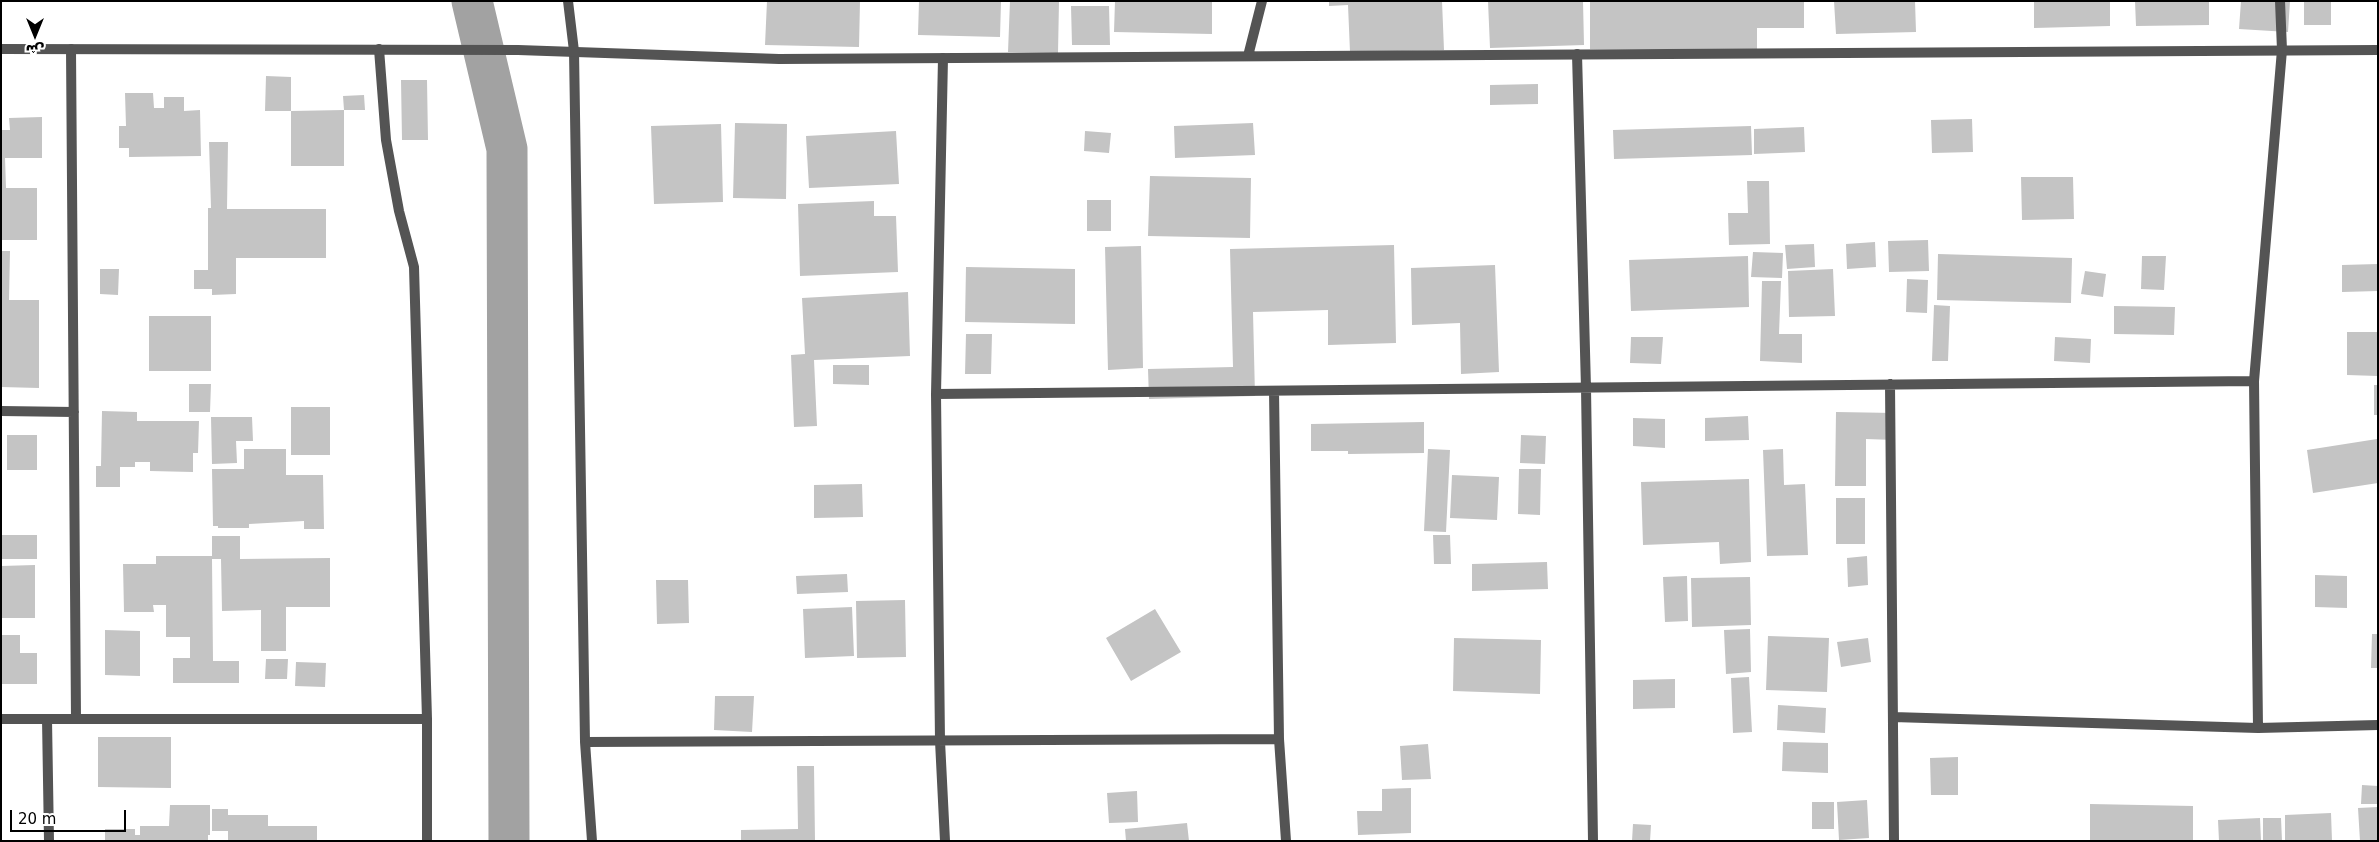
<!DOCTYPE html>
<html>
<head>
<meta charset="utf-8">
<style>
  body { margin:0 }
  #map { position:relative; width:2379px; height:842px; overflow:hidden; background:#fff; font-family:"DejaVu Sans",Cairo,sans-serif }
  canvas { display:block }
  .frame { position:absolute; inset:0; border:2px solid #000; pointer-events:none }
  .north { position:absolute; left:10px; top:10px; width:50px; height:50px; -webkit-text-stroke:4px #fff; paint-order:stroke; rotate:180deg; font-size:14px; font-weight:700; line-height:20px; text-align:center; color:#000 }
  .north::after { content:''; display:block; margin:auto; width:18px; height:22px; background:#000; clip-path:polygon(50% 0,100% 100%,50% 72%,0 100%) }
  .scale { position:absolute; left:10px; top:810px; width:116px; height:22px; box-sizing:border-box; border:2px solid #000; border-top:0; padding-left:6px; font-size:15px; line-height:18px; white-space:nowrap; color:#000; -webkit-text-stroke:4px #fff; paint-order:stroke }
</style>
</head>
<body>
<div id="map">
<canvas width="2379" height="842"></canvas>
<div class="frame"></div>
<div class="north">ش</div>
<div class="scale">20 m</div>
</div>
<script>
const c = document.querySelector('canvas').getContext('2d');
c.lineJoin = 'round';
const toPath = rows => new Path2D(rows.map(r => 'M' + r).join(''));
function trace(path, color, width, dash) { c.strokeStyle = color; c.lineWidth = width; c.lineCap = dash ? 'butt' : 'round'; c.setLineDash(dash || []); c.stroke(path); }
function fill(path, color) { c.fillStyle = color; c.fill(path, 'evenodd'); }
trace(toPath([
  [472,1,507,149,509,841]
]), '#a2a2a2', 41);
fill(toPath([
  [767,1,860,1,859,47,765,45],
  [919,1,1001,1,1000,37,918,35],
  [1010,1,1059,1,1058,53,1008,52],
  [1115,1,1212,1,1212,34,1114,32],
  [1329,1,1442,1,1444,50,1350,52,1348,5,1329,6],
  [1488,1,1583,1,1584,45,1490,48],
  [1590,1,1804,1,1804,28,1757,28,1757,49,1590,49],
  [1834,1,1915,1,1916,32,1836,34],
  [2034,1,2110,1,2110,26,2034,28],
  [2135,1,2209,1,2209,25,2136,26],
  [2241,1,2290,1,2288,32,2239,29],
  [2304,1,2331,1,2331,25,2304,25],
  [1071,6,1109,6,1110,45,1072,45],
  [266,76,291,77,291,111,265,111],
  [401,80,427,80,428,140,402,140],
  [1538,84,1538,104,1490,105,1490,85],
  [125,93,153,93,154,108,164,108,164,97,184,97,184,111,200,110,201,156,129,157,129,148,119,148,119,126,126,126],
  [364,95,365,110,344,110,343,96],
  [344,110,344,166,291,166,291,111],
  [42,117,42,158,5,158,6,188,37,188,37,240,1,240,1,130,10,130,9,118],
  [1972,119,1973,152,1932,153,1931,120],
  [735,123,787,124,786,199,733,198],
  [1253,123,1255,155,1175,158,1174,126],
  [721,124,723,202,654,204,651,126],
  [1751,126,1752,155,1614,159,1613,130],
  [1804,127,1805,152,1754,154,1754,129],
  [896,131,899,184,809,188,806,136],
  [1085,131,1111,133,1109,153,1084,151],
  [209,142,228,142,227,209,326,209,326,258,236,258,236,294,212,295,212,289,194,289,194,270,208,270,208,208,211,208],
  [1150,176,1251,178,1250,238,1148,236],
  [2021,177,2073,177,2074,219,2022,220],
  [1747,181,1769,181,1770,244,1729,245,1728,213,1748,213],
  [1087,200,1111,200,1111,231,1087,231],
  [874,201,874,216,896,216,898,272,800,276,798,204],
  [1928,240,1929,271,1889,272,1888,241],
  [1875,242,1876,267,1847,269,1846,244],
  [1814,244,1815,267,1787,269,1785,245],
  [1394,245,1396,343,1328,345,1328,310,1253,312,1255,396,1149,399,1148,369,1233,367,1230,249],
  [1141,246,1143,368,1108,370,1105,247],
  [1,251,10,251,9,300,39,300,39,388,1,387],
  [1753,252,1783,253,1782,278,1751,277],
  [1938,254,2072,258,2071,303,1937,300],
  [1748,256,1749,307,1631,311,1629,260],
  [2142,256,2166,256,2164,290,2141,289],
  [2378,264,2378,291,2342,292,2342,265],
  [1495,265,1499,372,1461,374,1460,323,1412,325,1411,268],
  [966,267,1075,269,1075,324,965,322],
  [100,269,119,269,118,295,100,294],
  [1833,269,1835,316,1789,317,1788,271],
  [2085,271,2106,274,2103,297,2081,294],
  [1907,279,1928,280,1927,313,1906,312],
  [1762,281,1781,281,1779,334,1802,334,1802,363,1760,361],
  [908,292,910,356,814,360,817,426,794,427,791,355,805,354,802,298],
  [1934,305,1950,306,1948,361,1932,361],
  [2114,306,2175,307,2174,335,2114,334],
  [149,316,211,316,211,371,149,371],
  [2347,332,2378,332,2378,376,2347,375],
  [966,334,992,334,991,374,965,374],
  [1631,337,1663,337,1661,364,1630,363],
  [2055,337,2091,339,2090,363,2054,361],
  [833,365,869,365,869,385,833,384],
  [189,384,211,384,210,412,189,412],
  [2374,385,2378,385,2378,415,2374,415],
  [291,407,330,407,330,455,291,455],
  [102,411,137,412,137,421,199,421,198,453,193,453,193,472,150,471,150,462,135,462,135,467,120,467,120,487,96,487,96,466,101,466],
  [1836,412,1895,413,1895,440,1866,439,1866,486,1835,486],
  [1748,416,1749,440,1705,441,1705,418],
  [211,417,252,417,253,441,236,441,237,463,212,464],
  [1633,418,1665,419,1665,448,1633,446],
  [1424,422,1424,453,1348,454,1348,451,1311,451,1311,424],
  [7,435,37,435,37,470,7,470],
  [1521,435,1546,436,1545,464,1520,463],
  [2377,439,2378,483,2313,493,2307,450],
  [244,449,286,449,286,475,323,475,324,529,304,529,304,521,249,524,249,528,218,528,218,526,213,526,212,469,244,469],
  [1428,449,1450,450,1446,532,1424,531],
  [1783,449,1784,485,1805,484,1808,555,1767,556,1763,450],
  [1519,469,1541,469,1540,515,1518,514],
  [1452,475,1499,477,1497,520,1450,518],
  [1749,479,1751,562,1720,564,1719,542,1643,545,1641,482],
  [862,484,863,517,814,518,814,485],
  [1836,498,1865,498,1865,544,1836,544],
  [1,535,37,535,37,559,1,559],
  [1433,535,1450,535,1451,564,1434,564],
  [212,536,240,536,240,559,330,558,330,607,286,607,286,651,261,651,261,610,222,611,221,559,212,559,213,661,239,661,239,683,173,683,173,658,190,658,190,637,166,637,166,605,153,605,154,612,124,612,123,564,156,564,156,556,212,556],
  [1867,556,1868,585,1848,587,1847,558],
  [1547,562,1548,589,1472,591,1472,564],
  [35,565,35,618,1,618,1,566],
  [847,574,848,592,797,594,796,576],
  [2315,575,2347,576,2347,608,2315,607],
  [1687,576,1688,621,1665,622,1663,577],
  [1750,577,1751,625,1692,627,1691,578],
  [656,580,688,580,689,623,657,624],
  [905,600,906,657,857,658,856,601],
  [852,607,854,656,805,658,803,609],
  [1155,609,1181,652,1131,681,1106,638],
  [1750,629,1751,672,1726,674,1724,630],
  [105,630,140,631,140,676,105,675],
  [2372,634,2378,634,2378,668,2371,668],
  [2,635,20,635,20,653,37,653,37,684,2,684],
  [1768,636,1829,638,1827,692,1766,690],
  [1454,638,1541,640,1540,694,1453,691],
  [1868,638,1871,662,1841,667,1837,642],
  [266,659,288,659,287,679,265,679],
  [296,662,326,663,325,687,295,686],
  [1749,677,1752,732,1733,733,1731,678],
  [1675,679,1675,708,1633,709,1633,680],
  [715,696,754,696,752,732,714,730],
  [1778,705,1826,708,1825,733,1777,730],
  [98,737,171,737,171,788,98,787],
  [1783,742,1828,743,1828,773,1782,771],
  [1428,744,1431,779,1402,780,1400,746],
  [1958,757,1958,795,1931,795,1930,758],
  [797,766,814,766,815,841,741,841,741,830,798,829],
  [2362,785,2378,786,2378,804,2361,804],
  [1411,788,1411,833,1358,835,1357,811,1382,811,1382,789],
  [1137,791,1138,822,1109,823,1107,793],
  [1867,800,1869,838,1839,840,1837,802],
  [1812,802,1834,802,1834,829,1812,829],
  [2090,804,2193,806,2193,841,2090,841],
  [170,805,210,805,210,835,208,835,208,841,105,841,105,829,135,829,135,835,140,835,140,826,169,826],
  [2378,807,2378,841,2360,841,2358,808],
  [212,809,228,809,228,815,268,815,268,826,317,826,317,841,228,841,228,831,212,831],
  [2331,813,2332,841,2285,841,2285,815],
  [2260,818,2261,841,2219,841,2218,820],
  [2263,818,2281,818,2282,841,2263,841],
  [1187,823,1189,841,1126,841,1125,829],
  [1633,824,1651,825,1650,841,1632,841]
]), '#c4c4c4');
trace(toPath([
  [568,1,574,51,585,742,592,841],
  [71,49,76,719],
  [379,49,386,140,399,211,414,267,427,719,427,841],
  [1577,54,1586,388,1593,841],
  [943,58,936,394,940,741,945,841],
  [1890,384,1894,841],
  [1274,391,1279,739,1286,841],
  [936,394,2254,381],
  [1,411,74,412],
  [1893,717,2258,728,2378,725],
  [1,719,427,719],
  [47,719,49,841],
  [2258,728,2254,381,2282,50,2280,1],
  [585,742,1279,739]
]), '#545454', 10);
trace(toPath([
  [1,49,518,50,779,59,2378,50],
  [1248,56,1262,1]
]), '#545454', 10);
</script>
</body>
</html>
